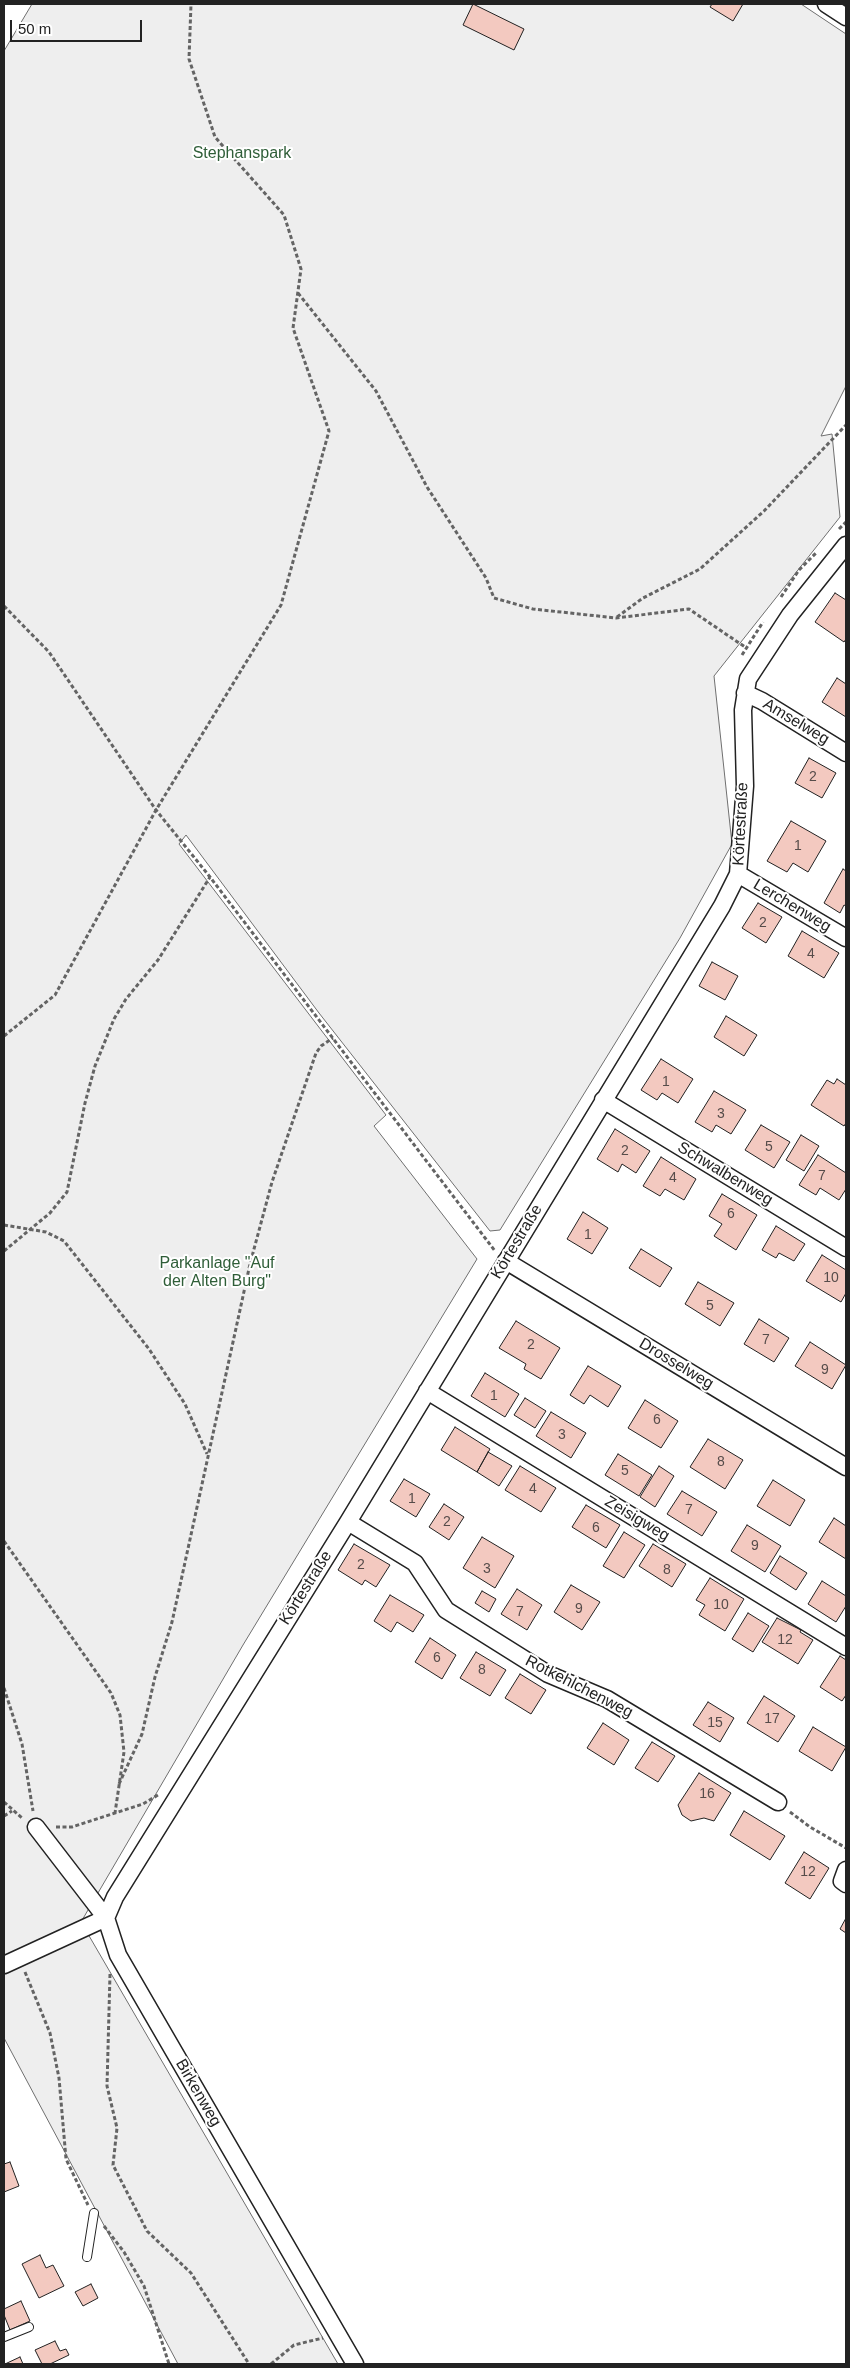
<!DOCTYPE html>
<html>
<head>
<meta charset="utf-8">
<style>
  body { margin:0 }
  #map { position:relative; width:850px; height:2368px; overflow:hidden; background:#fff; font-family:Helvetica,sans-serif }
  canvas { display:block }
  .frame { position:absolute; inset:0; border:5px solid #222; pointer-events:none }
  .scale { position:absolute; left:10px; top:20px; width:132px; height:22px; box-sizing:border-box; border:2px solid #222; border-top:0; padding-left:6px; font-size:15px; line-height:18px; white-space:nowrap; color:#222; -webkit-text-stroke:4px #fff; paint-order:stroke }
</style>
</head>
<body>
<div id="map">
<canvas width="850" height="2368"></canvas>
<div class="frame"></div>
<div class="scale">50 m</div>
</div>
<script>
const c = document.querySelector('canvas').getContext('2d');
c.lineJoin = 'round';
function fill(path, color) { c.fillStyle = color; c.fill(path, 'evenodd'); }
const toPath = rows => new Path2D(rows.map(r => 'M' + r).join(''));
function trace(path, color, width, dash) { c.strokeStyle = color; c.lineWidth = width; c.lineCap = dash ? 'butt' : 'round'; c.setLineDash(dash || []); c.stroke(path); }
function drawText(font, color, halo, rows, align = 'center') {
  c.font = font + ' Helvetica,sans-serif'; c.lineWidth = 4; c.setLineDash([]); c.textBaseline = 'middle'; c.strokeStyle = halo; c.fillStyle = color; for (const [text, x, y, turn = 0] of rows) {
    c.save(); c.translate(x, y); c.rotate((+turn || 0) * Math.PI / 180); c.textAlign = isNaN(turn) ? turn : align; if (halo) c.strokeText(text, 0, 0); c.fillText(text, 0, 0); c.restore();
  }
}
const green = toPath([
  [32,4,801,4,846,34,846,386,821,436,832,434,840,517,714,676,732,844,680,938,500,1230,490,1231,319,1013,186,835,179,844,386,1115,374,1126,477,1259,243,1645,81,1922,338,2364,178,2364,4,2038,4,51,32,4]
]);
fill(green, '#eee');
trace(green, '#6f6f6f', 1);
const building = toPath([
  [473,4,524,29,514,50,463,25,473,4],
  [712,4,743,4,733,21,710,7,712,4],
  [835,593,846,600,846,639,844,642,815,622,835,593],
  [837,678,846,684,846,717,822,702,837,678],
  [809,758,836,773,822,798,795,783,809,758],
  [791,821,826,841,808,872,793,863,787,872,767,861,791,821],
  [843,869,846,871,846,906,844,905,840,913,824,903,843,869],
  [758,903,782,917,766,943,742,928,758,903],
  [802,931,839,953,824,978,788,956,802,931],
  [712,962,738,976,725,1000,699,986,712,962],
  [726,1016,757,1035,744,1056,714,1037,726,1016],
  [661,1059,693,1079,678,1103,662,1093,657,1100,641,1090,661,1059],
  [837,1079,846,1085,846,1123,844,1126,811,1105,827,1080,834,1084,837,1079],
  [714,1091,746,1110,731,1134,716,1125,712,1132,695,1122,714,1091],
  [761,1125,790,1142,774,1168,745,1150,761,1125],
  [615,1129,650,1151,636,1173,622,1164,618,1172,597,1159,615,1129],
  [801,1135,819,1146,804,1171,786,1160,801,1135],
  [818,1155,846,1173,846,1189,839,1200,820,1188,816,1195,799,1185,818,1155],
  [661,1157,696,1179,684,1200,665,1189,660,1196,643,1186,661,1157],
  [722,1194,757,1215,736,1250,714,1236,722,1224,709,1216,722,1194],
  [583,1212,608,1228,592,1254,567,1239,583,1212],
  [776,1226,805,1244,794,1261,779,1253,776,1258,762,1250,776,1226],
  [641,1249,672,1268,660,1287,629,1268,641,1249],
  [822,1255,846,1270,846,1293,841,1302,806,1281,822,1255],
  [698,1282,734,1303,720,1326,685,1304,698,1282],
  [759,1319,789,1338,774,1362,744,1344,759,1319],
  [516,1321,560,1348,541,1379,524,1369,526,1364,499,1348,516,1321],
  [810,1342,846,1365,832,1389,795,1366,810,1342],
  [588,1366,621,1386,608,1407,590,1395,584,1404,570,1395,588,1366],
  [485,1373,519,1394,505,1417,471,1396,485,1373],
  [525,1398,546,1411,535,1428,514,1415,525,1398],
  [645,1400,678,1421,661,1448,628,1428,645,1400],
  [551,1412,586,1433,571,1458,536,1436,551,1412],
  [455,1427,490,1449,477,1472,441,1450,455,1427],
  [708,1439,743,1460,725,1489,690,1467,708,1439],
  [488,1452,512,1466,499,1486,477,1472,488,1452],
  [618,1454,652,1475,639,1496,605,1475,618,1454],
  [520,1466,556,1488,541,1512,505,1490,520,1466],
  [659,1466,674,1476,655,1507,640,1497,659,1466],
  [404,1479,430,1494,416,1517,390,1501,404,1479],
  [773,1480,805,1500,790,1526,757,1506,773,1480],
  [682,1491,717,1512,702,1536,667,1514,682,1491],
  [444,1504,464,1517,449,1540,429,1527,444,1504],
  [586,1505,620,1525,606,1548,572,1527,586,1505],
  [834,1518,846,1526,846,1559,819,1542,834,1518],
  [747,1525,781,1546,765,1572,731,1551,747,1525],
  [624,1532,645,1545,624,1578,603,1566,624,1532],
  [482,1537,514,1556,495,1588,463,1568,482,1537],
  [354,1544,390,1565,376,1587,365,1580,362,1585,338,1570,354,1544],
  [653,1544,686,1564,672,1587,639,1566,653,1544],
  [780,1556,807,1573,796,1590,770,1573,780,1556],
  [710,1578,744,1599,725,1631,699,1615,705,1605,696,1600,710,1578],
  [822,1581,846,1596,846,1606,836,1622,808,1604,822,1581],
  [571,1585,600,1602,582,1630,554,1612,571,1585],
  [517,1589,542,1605,527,1630,501,1614,517,1589],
  [482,1591,496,1599,489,1612,475,1603,482,1591],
  [390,1595,424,1615,413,1632,397,1622,391,1632,374,1621,390,1595],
  [748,1613,769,1626,753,1652,732,1639,748,1613],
  [777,1618,801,1630,800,1632,813,1640,798,1664,762,1642,777,1618],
  [430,1638,456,1655,442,1679,415,1662,430,1638],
  [476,1652,506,1670,490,1696,460,1678,476,1652],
  [840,1656,846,1660,846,1695,842,1701,820,1687,840,1656],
  [520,1674,546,1690,531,1714,505,1698,520,1674],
  [764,1696,795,1716,778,1742,747,1723,764,1696],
  [708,1702,734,1718,720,1742,693,1725,708,1702],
  [603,1723,629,1740,614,1765,587,1748,603,1723],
  [813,1727,846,1747,832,1771,799,1751,813,1727],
  [652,1742,675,1756,658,1782,635,1768,652,1742],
  [699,1773,731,1793,714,1821,704,1818,691,1821,682,1815,678,1805,699,1773],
  [744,1811,785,1836,770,1860,730,1835,744,1811],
  [804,1852,829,1868,810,1899,785,1883,804,1852],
  [846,1918,846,1933,840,1929,846,1918],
  [10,2162,19,2186,4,2192,4,2164,10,2162],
  [40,2255,46,2268,53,2265,64,2286,39,2298,22,2264,40,2255],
  [91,2284,98,2298,83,2306,75,2292,91,2284],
  [21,2301,30,2321,10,2330,4,2315,4,2309,21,2301],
  [55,2341,60,2351,66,2349,69,2355,50,2364,42,2364,35,2350,55,2341],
  [20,2357,23,2364,5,2364,20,2357]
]);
fill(building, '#f3c9c0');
trace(building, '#222', 1);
const service = toPath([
  [87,2257,94,2213],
  [4,2337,29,2327]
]);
const minor = toPath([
  [826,4,846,17],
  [745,693,762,701,846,753],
  [738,874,846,938],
  [603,1100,846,1248],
  [506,1261,846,1467],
  [427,1391,846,1647],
  [348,1522,415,1563,446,1610,548,1674,607,1699,778,1802],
  [36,1827,106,1918,118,1955,355,2364],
  [846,1870,842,1881,846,1884],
  [4,1965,106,1918,115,1897,348,1522,722,906,738,874,745,786,743,710,748,679,790,615,846,545]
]);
trace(service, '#222', 10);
trace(minor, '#222', 19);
trace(toPath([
  [298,293,376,391,427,487,486,578,494,598,533,609,616,618,689,609,745,647],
  [839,529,846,522],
  [781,597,799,570,816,553],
  [4,606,49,652,156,810,210,877,495,1251],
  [617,617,643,598,700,569,764,511,846,425],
  [742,655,763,622],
  [4,1036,55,995,156,810,281,605,329,431,293,328,301,269,284,215,215,137,189,59,191,4],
  [4,1225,46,1232,64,1241,149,1349,185,1404,207,1454],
  [4,1251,50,1213,67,1192,85,1103,95,1066,114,1019,126,999,158,960,210,877],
  [4,1541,111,1693,120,1715,124,1752,115,1813],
  [4,1688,22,1744,33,1811],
  [119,1784,142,1734,155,1677,172,1622,250,1264,272,1182,316,1053,321,1046,333,1038],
  [4,1802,22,1818],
  [790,1812,810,1827,846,1848],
  [4,1816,12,1811],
  [56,1827,72,1827,143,1804,158,1795],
  [25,1972,50,2033,59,2078,66,2159,88,2205],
  [110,1974,107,2086,117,2128,113,2165,147,2231,191,2273,249,2364],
  [104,2226,124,2252,144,2286,169,2364],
  [271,2364,294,2345,323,2338]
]), '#646464', 3, [4, 2.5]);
trace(service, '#fff', 8);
trace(minor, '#fff', 16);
drawText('14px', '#564c4a', null, [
  ["2",813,777],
  ["1",798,846],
  ["2",763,923],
  ["4",811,954],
  ["1",666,1082],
  ["3",721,1114],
  ["5",769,1147],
  ["2",625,1151],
  ["7",822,1176],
  ["4",673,1178],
  ["6",731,1214],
  ["1",588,1235],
  ["10",831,1278],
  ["5",710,1306],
  ["7",766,1340],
  ["2",531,1345],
  ["9",825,1370],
  ["1",494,1396],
  ["6",657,1420],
  ["3",562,1435],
  ["8",721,1462],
  ["5",625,1471],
  ["4",533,1489],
  ["1",412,1499],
  ["7",689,1510],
  ["2",447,1522],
  ["6",596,1528],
  ["9",755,1546],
  ["2",361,1565],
  ["3",487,1569],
  ["8",667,1570],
  ["10",721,1605],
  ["9",579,1609],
  ["7",520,1612],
  ["12",785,1640],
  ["6",437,1658],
  ["8",482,1670],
  ["17",772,1719],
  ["15",715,1723],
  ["16",707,1794],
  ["12",808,1872]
]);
drawText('16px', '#2f5e38', '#fff', [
  ["Stephanspark",242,154],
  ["Parkanlage \"Auf",217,1264],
  ["der Alten Burg\"",217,1282]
]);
drawText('16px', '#222', '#fff', [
  ["Amselweg",796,722,31],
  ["Körtestraße",741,824,-87],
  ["Lerchenweg",792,906,31],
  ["Schwalbenweg",725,1174,31],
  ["Körtestraße",517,1242,-59],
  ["Drosselweg",676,1364,31],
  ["Zeisigweg",637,1519,31],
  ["Körtestraße",306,1588,-58],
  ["Rotkehlchenweg",579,1687,27],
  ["Birkenweg",198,2093,60]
]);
</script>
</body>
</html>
